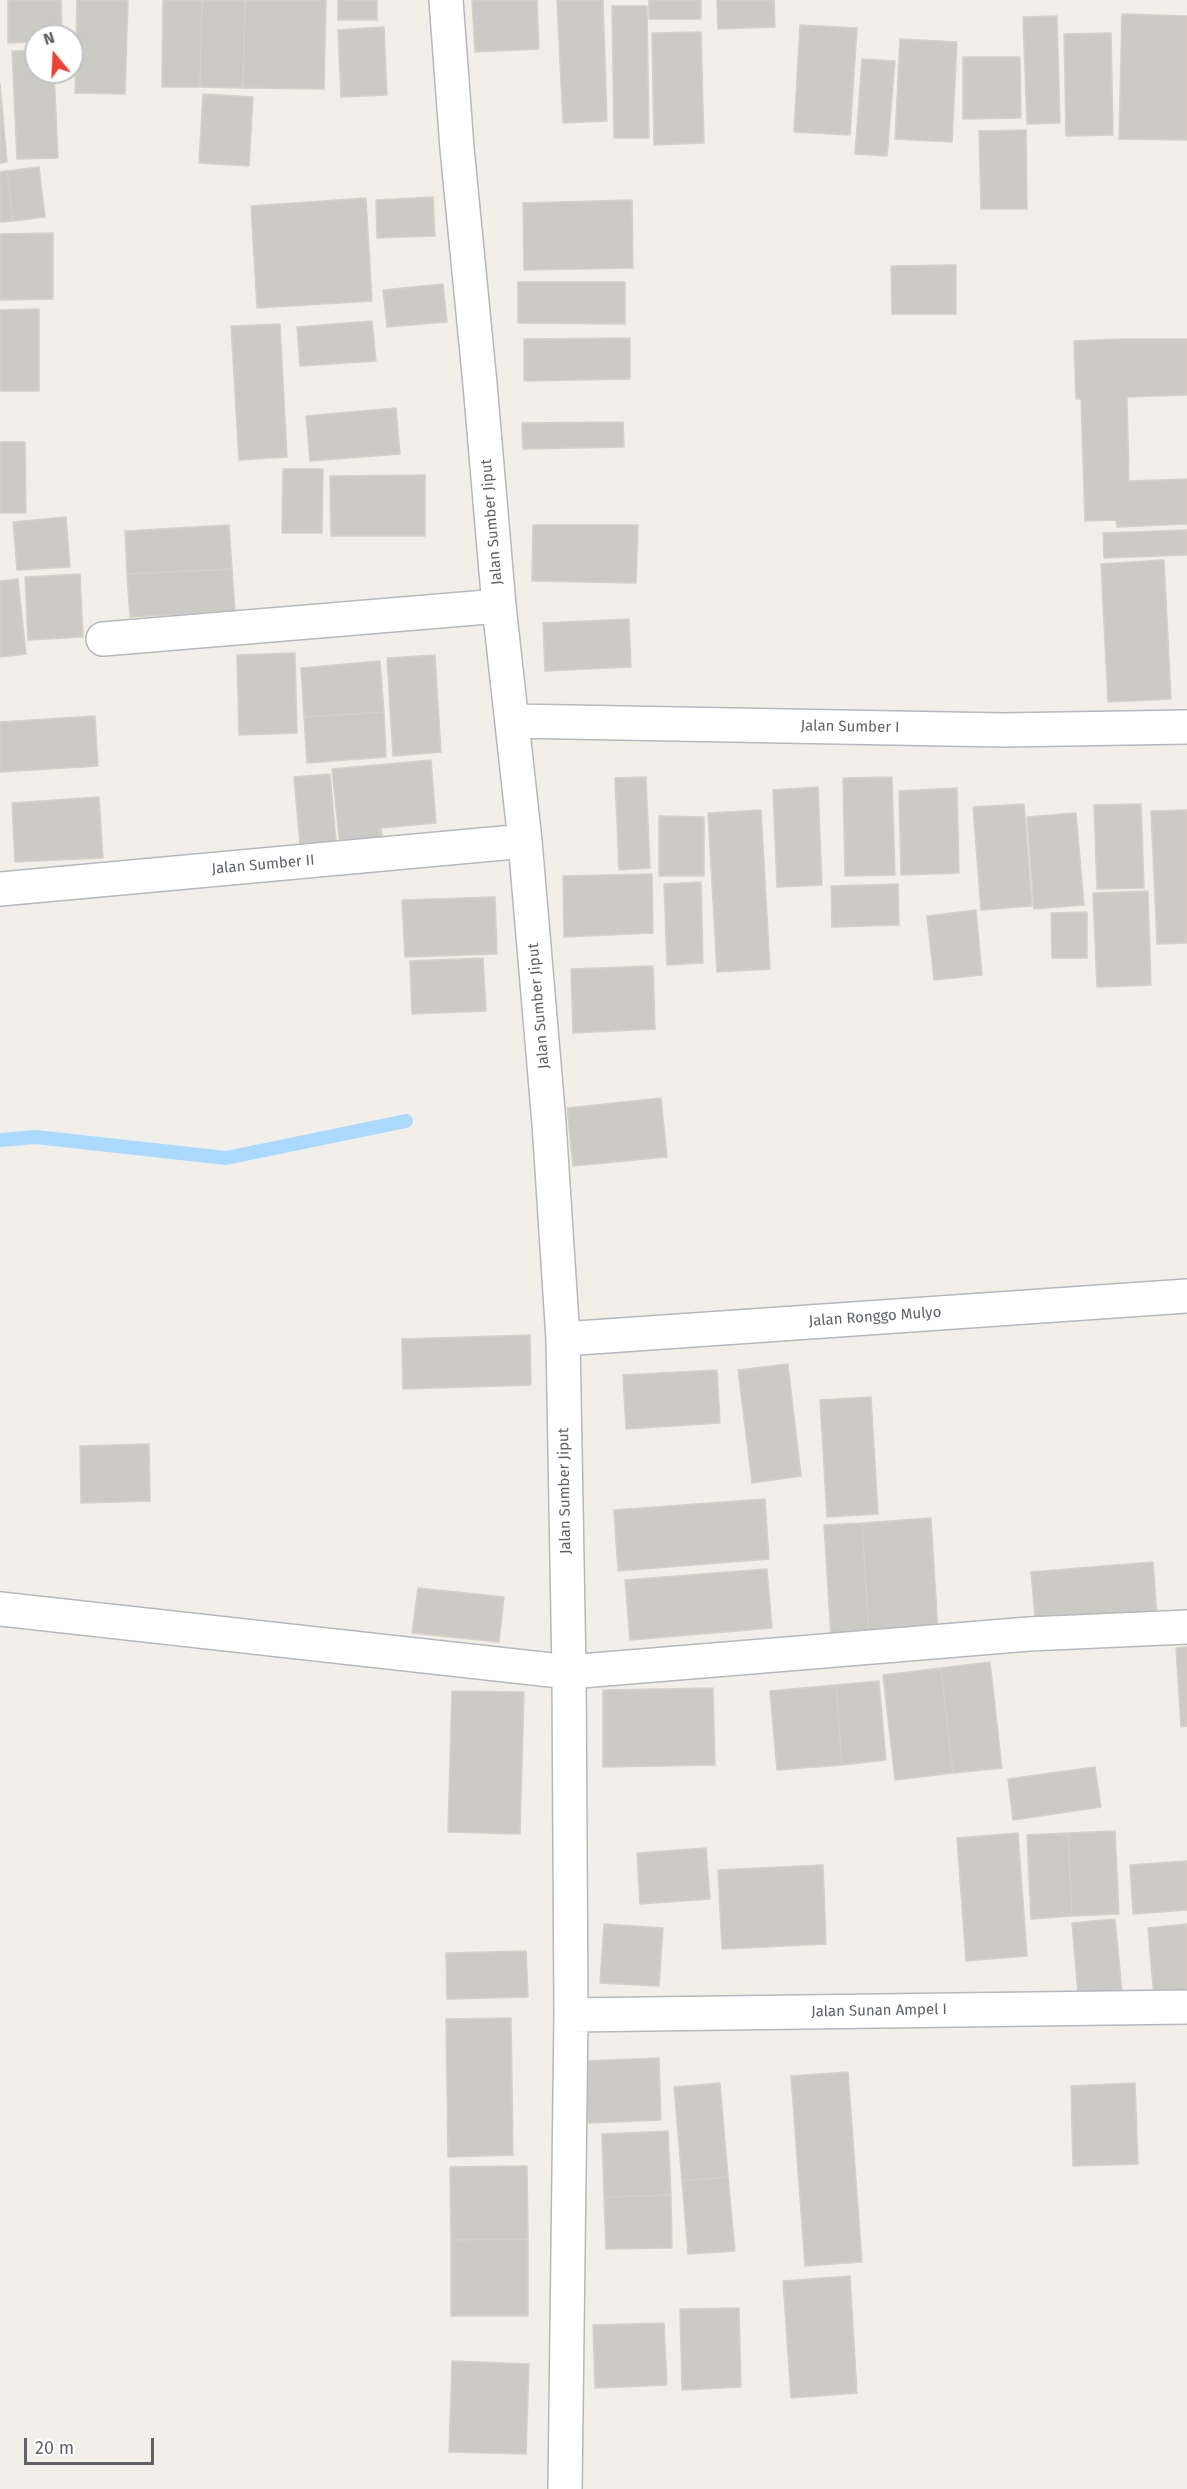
<!DOCTYPE html>
<html>
<head>
<meta charset="utf-8">
<style>
  body { margin:0 }
  #map { position:relative; width:1187px; height:2489px; overflow:hidden; background:#f1efe8; font-family:"Fira Sans",sans-serif }
  canvas { display:block }
  .north { position:absolute; left:24px; top:24px; width:60px; height:60px; box-sizing:border-box; background:#fff; border:2px solid #bfc1c3; border-radius:50%; rotate:342deg; font-size:16px; font-weight:700; line-height:24px; text-align:center; color:#5f6368 }
  .north::after { content:''; display:block; margin:auto; width:21px; height:27px; background:#ea4335; clip-path:polygon(50% 0,100% 100%,50% 72%,0 100%) }
  .scale { position:absolute; left:24px; top:2438px; width:130px; height:27px; box-sizing:border-box; border:3px solid #5f6368; border-top:0; padding-left:8px; font-size:18px; line-height:21px; white-space:nowrap; color:#5f6368; -webkit-text-stroke:4px #fff; paint-order:stroke }
</style>
</head>
<body>
<div id="map">
<canvas width="1187" height="2489"></canvas>
<div class="north">N</div>
<div class="scale">20 m</div>
</div>
<script>
const c = document.querySelector('canvas').getContext('2d');
c.lineJoin = 'round';
const toPath = rows => new Path2D(rows.map(r => 'M' + r).join(''));
function trace(path, color, width, dash) { c.strokeStyle = color; c.lineWidth = width; c.lineCap = dash ? 'butt' : 'round'; c.setLineDash(dash || []); c.stroke(path); }
function fill(path, color) { c.fillStyle = color; c.fill(path, 'evenodd'); }
function drawText(font, color, halo, rows, align = 'center') {
  c.font = font + ' "Fira Sans",sans-serif'; c.lineWidth = 5; c.setLineDash([]); c.textBaseline = 'middle'; c.strokeStyle = halo; c.fillStyle = color; for (const [text, x, y, turn = 0] of rows) {
    c.save(); c.translate(x, y); c.rotate((+turn || 0) * Math.PI / 180); c.textAlign = isNaN(turn) ? turn : align; if (halo) c.strokeText(text, 0, 0); c.fillText(text, 0, 0); c.restore();
  }
}
trace(toPath([
  [0,1140,36,1137,226,1158,406,1121]
]), '#aadaff', 14);
const building = toPath([
  [8,0,61,0,62,36,36,36,36,42,8,43,8,0],
  [77,0,128,0,125,94,75,93,77,0],
  [163,0,202,0,200,87,162,87,163,0],
  [202,0,245,0,243,88,200,87,202,0],
  [245,0,326,0,324,89,243,88,245,0],
  [338,0,377,0,377,20,338,20,338,0],
  [472,0,537,0,539,49,475,52,472,0],
  [557,0,603,0,607,121,563,123,557,0],
  [649,0,701,0,701,19,649,19,649,0],
  [717,0,774,0,775,27,718,29,717,0],
  [612,6,647,6,649,138,614,138,612,6],
  [1122,14,1187,16,1187,140,1119,139,1122,14],
  [1057,16,1060,123,1027,124,1023,17,1057,16],
  [800,25,857,28,850,135,794,132,800,25],
  [384,27,387,95,341,97,338,30,384,27],
  [701,32,704,143,654,145,652,33,701,32],
  [1111,33,1113,135,1066,136,1064,34,1111,33],
  [900,39,957,42,952,142,895,139,900,39],
  [36,50,36,72,54,72,58,158,17,159,12,51,36,50],
  [963,57,1020,57,1021,118,963,119,963,57],
  [862,59,895,61,887,156,855,154,862,59],
  [0,83,7,162,0,163,0,83],
  [203,94,253,97,249,166,199,163,203,94],
  [1026,130,1027,209,981,209,979,131,1026,130],
  [39,167,45,217,13,221,7,171,39,167],
  [7,171,13,221,0,222,0,172,7,171],
  [433,197,435,236,377,238,376,200,433,197],
  [366,198,372,301,257,308,251,206,366,198],
  [632,200,633,268,524,270,523,203,632,200],
  [53,233,53,299,0,300,0,234,53,233],
  [956,265,956,314,892,314,891,266,956,265],
  [518,282,625,282,625,324,518,323,518,282],
  [443,284,447,322,387,327,383,290,443,284],
  [39,309,39,391,0,391,0,310,39,309],
  [372,321,376,361,300,366,297,327,372,321],
  [280,324,287,457,239,460,231,326,280,324],
  [630,338,630,379,524,381,524,339,630,338],
  [1120,339,1187,339,1187,395,1127,397,1129,481,1187,479,1187,524,1117,527,1116,520,1085,521,1081,399,1076,399,1074,341,1120,339],
  [396,408,400,454,310,461,306,416,396,408],
  [623,422,624,447,523,449,522,423,623,422],
  [0,442,25,442,26,513,0,513,0,442],
  [283,469,323,469,322,533,282,533,283,469],
  [425,475,425,536,331,536,330,476,425,475],
  [66,517,70,567,17,570,13,522,66,517],
  [229,525,232,569,127,574,125,531,229,525],
  [533,525,638,525,636,583,532,581,533,525],
  [1187,530,1187,555,1104,558,1103,533,1187,530],
  [1164,560,1171,699,1108,702,1101,564,1164,560],
  [232,569,235,611,130,617,127,574,232,569],
  [80,574,83,637,28,640,25,577,80,574],
  [18,579,26,654,0,657,0,581,18,579],
  [629,619,631,667,545,671,543,623,629,619],
  [295,653,297,733,239,735,237,655,295,653],
  [435,655,441,752,393,756,387,658,435,655],
  [380,661,384,712,304,717,301,668,380,661],
  [384,712,386,757,307,763,304,717,384,712],
  [95,716,98,766,0,772,0,722,95,716],
  [431,760,436,823,381,828,383,845,340,848,332,769,431,760],
  [330,774,336,841,300,844,294,777,330,774],
  [646,777,650,868,619,870,615,778,646,777],
  [892,777,895,875,845,876,843,778,892,777],
  [818,787,822,885,777,887,773,790,818,787],
  [957,788,959,873,901,875,899,791,957,788],
  [99,797,103,858,15,862,12,803,99,797],
  [1024,804,1032,906,981,910,973,807,1024,804],
  [1141,804,1144,888,1097,889,1094,805,1141,804],
  [761,810,770,969,717,972,708,813,761,810],
  [1187,810,1187,943,1157,944,1151,811,1187,810],
  [1076,813,1084,905,1034,909,1027,817,1076,813],
  [659,816,704,817,704,876,659,876,659,816],
  [652,874,653,933,564,937,563,876,652,874],
  [701,882,703,963,667,965,664,884,701,882],
  [898,884,899,925,832,927,831,886,898,884],
  [1148,891,1151,985,1097,987,1093,893,1148,891],
  [495,897,497,954,405,957,402,900,495,897],
  [976,910,982,975,934,980,927,916,976,910],
  [1087,912,1087,958,1052,958,1051,913,1087,912],
  [483,958,486,1011,412,1014,410,961,483,958],
  [653,966,655,1029,573,1033,571,969,653,966],
  [661,1098,667,1157,573,1166,567,1108,661,1098],
  [530,1335,531,1385,403,1389,402,1339,530,1335],
  [788,1364,801,1476,752,1483,738,1370,788,1364],
  [717,1370,720,1423,626,1429,623,1375,717,1370],
  [871,1397,878,1514,827,1517,820,1400,871,1397],
  [149,1444,150,1501,81,1503,80,1446,149,1444],
  [765,1499,769,1559,618,1571,614,1510,765,1499],
  [931,1518,938,1631,869,1635,862,1523,931,1518],
  [862,1523,869,1635,831,1638,824,1525,862,1523],
  [1153,1562,1157,1618,1036,1628,1031,1572,1153,1562],
  [767,1569,772,1628,630,1640,625,1580,767,1569],
  [418,1588,504,1597,499,1642,412,1633,418,1588],
  [1187,1647,1187,1726,1181,1727,1176,1648,1187,1647],
  [990,1662,1002,1768,953,1773,941,1668,990,1662],
  [941,1668,953,1773,895,1780,883,1675,941,1668],
  [879,1681,886,1760,842,1765,836,1685,879,1681],
  [836,1685,842,1765,777,1770,770,1691,836,1685],
  [713,1688,715,1765,603,1767,603,1690,713,1688],
  [452,1691,524,1692,520,1834,448,1832,452,1691],
  [1095,1767,1101,1807,1013,1820,1008,1779,1095,1767],
  [1115,1831,1119,1914,1072,1916,1068,1833,1115,1831],
  [1018,1833,1027,1956,966,1961,957,1838,1018,1833],
  [1068,1833,1072,1916,1031,1919,1027,1835,1068,1833],
  [706,1848,710,1899,640,1904,637,1853,706,1848],
  [1187,1861,1187,1910,1133,1914,1130,1865,1187,1861],
  [823,1865,826,1944,722,1949,718,1870,823,1865],
  [1115,1919,1123,2002,1079,2007,1072,1923,1115,1919],
  [604,1924,663,1928,659,1986,600,1983,604,1924],
  [1187,1924,1187,1994,1154,1998,1148,1928,1187,1924],
  [526,1951,528,1997,447,1999,446,1953,526,1951],
  [511,2018,513,2155,448,2157,446,2019,511,2018],
  [659,2058,661,2120,588,2123,585,2061,659,2058],
  [848,2072,862,2262,805,2266,791,2076,848,2072],
  [720,2083,728,2177,682,2181,674,2087,720,2083],
  [1135,2083,1138,2164,1073,2166,1071,2086,1135,2083],
  [668,2131,671,2195,604,2197,602,2134,668,2131],
  [527,2166,528,2239,451,2240,450,2167,527,2166],
  [728,2177,735,2251,688,2254,682,2181,728,2177],
  [671,2195,672,2248,606,2249,604,2197,671,2195],
  [528,2239,528,2316,451,2316,451,2240,528,2239],
  [850,2276,857,2393,791,2398,783,2281,850,2276],
  [739,2308,741,2387,682,2390,680,2309,739,2308],
  [664,2323,667,2385,595,2388,593,2325,664,2323],
  [452,2361,529,2364,526,2454,449,2452,452,2361]
]);
fill(building, '#cccac5');
trace(building, '#d6d1c6', 1.5);
const minor = toPath([
  [446,0,457,148,480,384,499,606,525,841,549,1123,563,1339,569,1672,571,2015,565,2489],
  [103,639,499,606],
  [513,721,1003,730,1187,727],
  [0,889,525,841],
  [563,1339,1187,1296],
  [0,1609,569,1672,1029,1634,1187,1627],
  [571,2015,1187,2007]
]);
trace(minor, '#b5b8bc', 36);
trace(minor, '#fff', 33);
drawText('15px', '#5f6368', '#fff', [
  ["Jalan Sumber Jiput",492,522,-95],
  ["Jalan Sumber I",850,727,1],
  ["Jalan Sumber II",263,865,-5],
  ["Jalan Sumber Jiput",539,1006,-95],
  ["Jalan Ronggo Mulyo",875,1317,-4],
  ["Jalan Sumber Jiput",565,1491,-91],
  ["Jalan Sunan Ampel I",879,2011,-1]
]);
</script>
</body>
</html>
